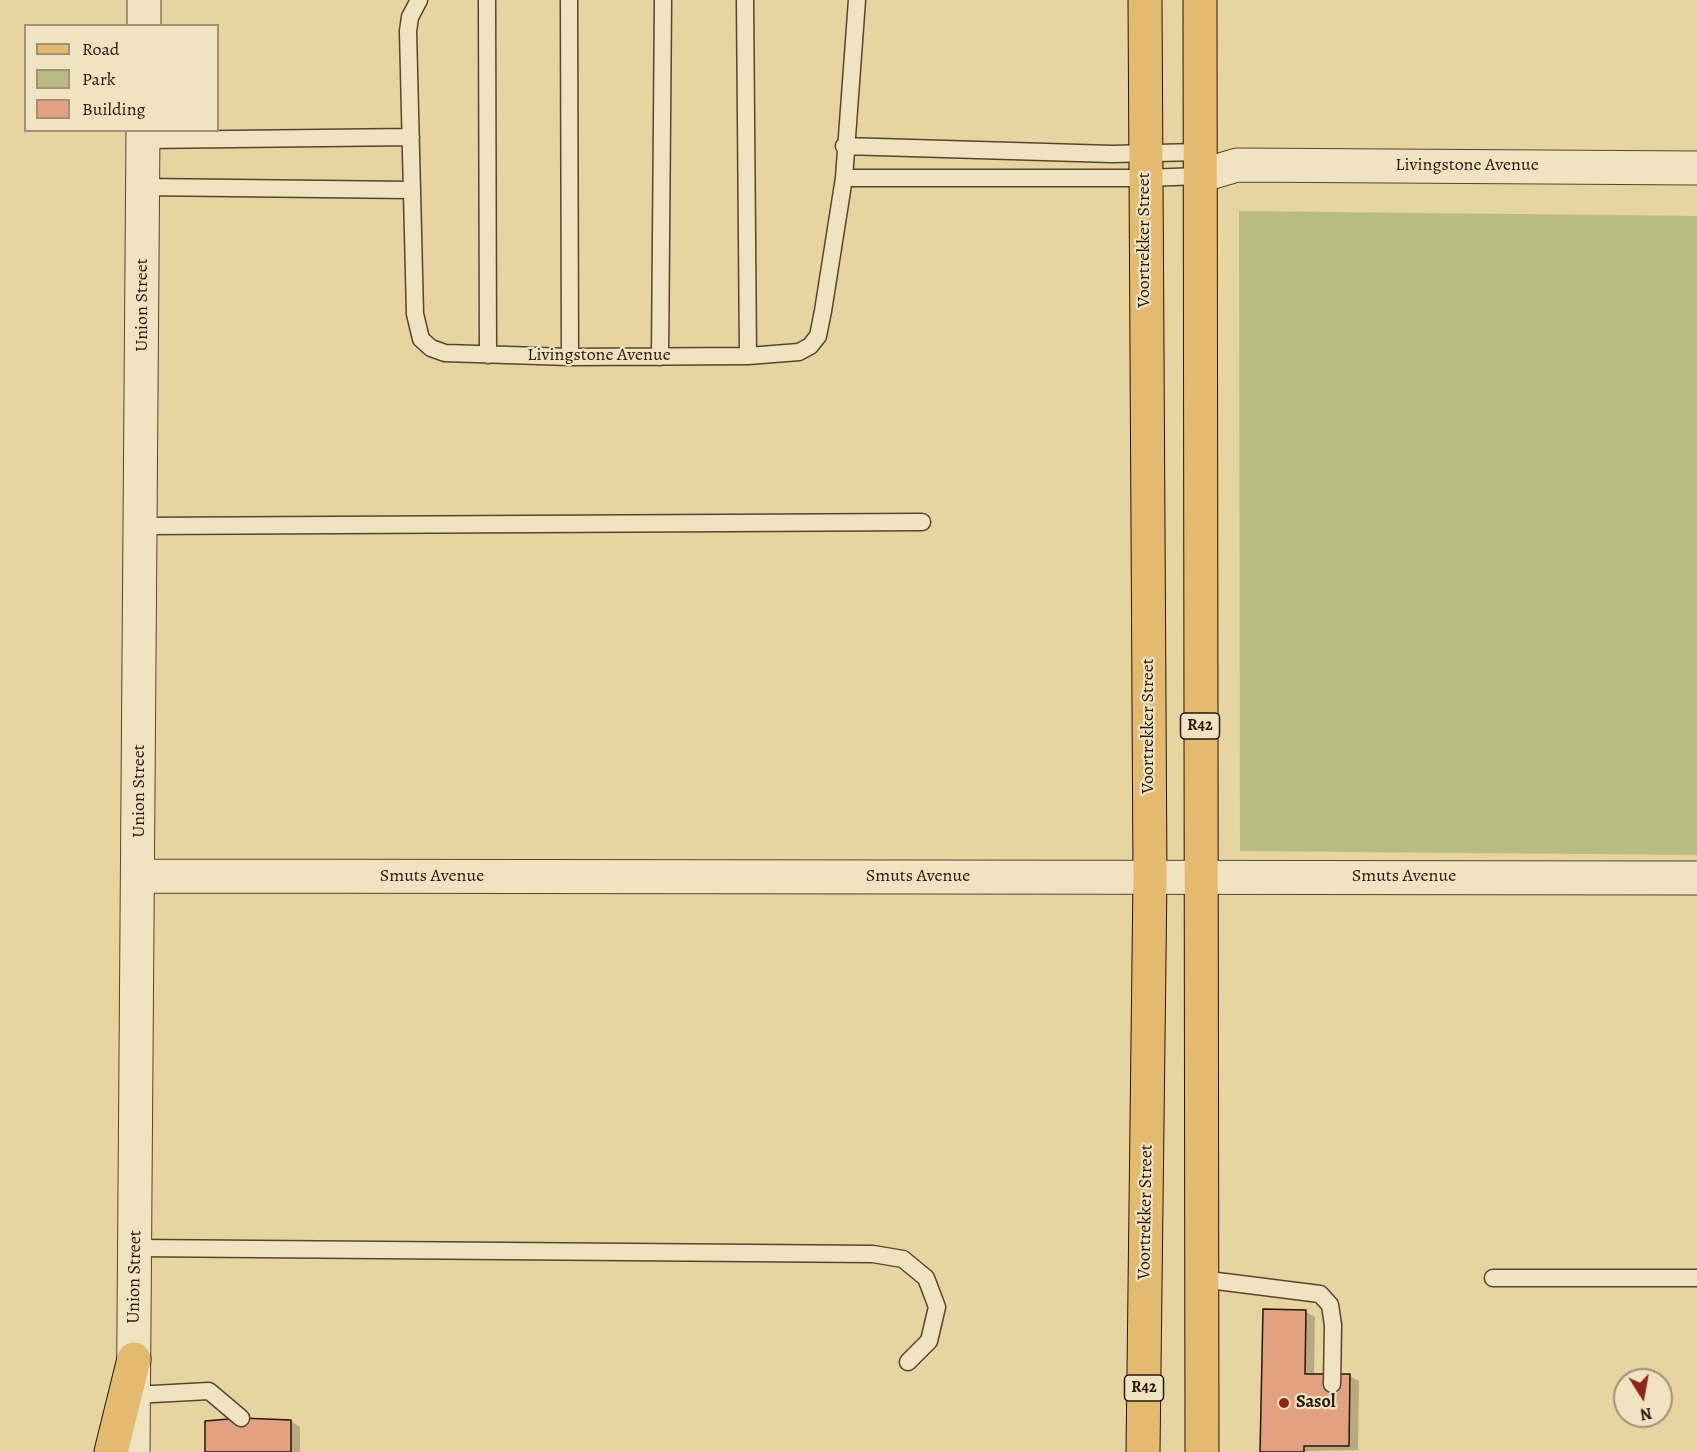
<!DOCTYPE html>
<html>
<head>
<meta charset="utf-8">
<style>
  body { margin:0 }
  #map { position:relative; width:1697px; height:1452px; overflow:hidden; background:#e6d4a1; font-family:Alegreya,serif }
  canvas { display:block }
  .legend { position:absolute; left:24px; top:24px; width:195px; height:108px; box-sizing:border-box; background:#efe3c2; border:2px solid #a09178; margin:0; padding:8px 10px; list-style:none; font-size:18px; color:#2a1508 }
  .legend li { display:flex; align-items:center; gap:12px; height:30px }
  .legend b { width:30px; border:2px solid #a09178 }
  .north { position:absolute; left:1613px; top:1368px; width:60px; height:60px; box-sizing:border-box; background:#efe3c2; border:2px solid #a09178; border-radius:50%; rotate:169deg; font-size:16px; font-weight:700; line-height:24px; text-align:center; color:#2a1508 }
  .north::after { content:''; display:block; margin:auto; width:21px; height:27px; background:#8f2418; clip-path:polygon(50% 0,100% 100%,50% 72%,0 100%) }
</style>
</head>
<body>
<div id="map">
<canvas width="1697" height="1452"></canvas>
<ul class="legend">
<li><b style="height:8px;background:#e3ba70"></b>Road</li>
<li><b style="height:16px;background:#b8bc82"></b>Park</li>
<li><b style="height:16px;background:#e2a282"></b>Building</li>
</ul>
<div class="north">N</div>
</div>
<script>
const c = document.querySelector('canvas').getContext('2d');
c.lineJoin = 'round';
function fill(path, color) { c.fillStyle = color; c.fill(path, 'evenodd'); }
const toPath = rows => new Path2D(rows.map(r => 'M' + r).join(''));
function trace(path, color, width, dash) { c.strokeStyle = color; c.lineWidth = width; c.lineCap = dash ? 'butt' : 'round'; c.setLineDash(dash || []); c.stroke(path); }
function drawText(font, color, halo, rows, align = 'center') {
  c.font = font + ' Alegreya,serif'; c.lineWidth = 4.5; c.setLineDash([]); c.textBaseline = 'middle'; c.strokeStyle = halo; c.fillStyle = color; for (const [text, x, y, turn = 0] of rows) {
    c.save(); c.translate(x, y); c.rotate((+turn || 0) * Math.PI / 180); c.textAlign = isNaN(turn) ? turn : align; if (halo) c.strokeText(text, 0, 0); c.fillText(text, 0, 0); c.restore();
  }
}
fill(toPath([
  [1239,211,1697,216,1697,855,1240,851]
]), '#b8bc82');
fill(toPath([
  [1306,1312,1315,1317,1314,1375,1350,1376,1359,1381,1358,1450,1262,1452],
  [291,1421,300,1427,300,1452,207,1452]
]), '#0003');
const building = toPath([
  [1263,1309,1306,1310,1305,1374,1350,1374,1349,1446,1304,1446,1304,1452,1260,1452,1263,1309],
  [241,1418,291,1420,291,1452,205,1452,205,1421,241,1418]
]);
fill(building, '#e2a282');
trace(building, '#2a1508', 1.5);
const lane = toPath([
  [419,0,410,17,408,31,415,314,421,339,431,348,445,353,570,357,748,356,799,352,810,346,818,336,823,311,844,178,857,0],
  [487,0,488,355],
  [569,0,570,357],
  [745,0,748,356],
  [143,140,411,137],
  [844,146,1112,154,1200,152],
  [844,178,1145,178,1200,176],
  [143,187,410,190],
  [660,357,663,0],
  [141,526,922,522],
  [135,1248,873,1254,903,1259,926,1278,937,1307,929,1341,908,1362],
  [1493,1278,1697,1278],
  [1201,1279,1320,1294,1330,1305,1333,1325,1332,1384],
  [134,1395,209,1391,241,1418]
]);
const street = toPath([
  [144,26,144,0],
  [1200,176,1237,165,1697,168],
  [139,876,1697,878],
  [133,1452,143,130]
]);
const primary = toPath([
  [1200,0,1202,1452],
  [111,1452,134,1359],
  [1143,1452,1150,877,1145,0]
]);
trace(lane, '#59452e', 19);
trace(street, '#59452e', 35);
trace(primary, '#2a1508', 35);
trace(lane, '#efe3c2', 16);
trace(street, '#efe3c2', 33);
trace(primary, '#e3ba70', 33);
for (const [x, y, r, color] of [
  [1284,1403,6,"#8f2418"]
]) { const dot = new Path2D(); dot.arc(x, y, r, 0, 2 * Math.PI); c.fillStyle = color; c.fill(dot); trace(dot, '#efe3c2', 2); }
for (const [x, y, w] of [
  [1200,726,39],
  [1144,1388,39]
]) { const box = new Path2D(); box.roundRect(x - w / 2, y - 13, w, 26, 4.5); c.fillStyle = '#efe3c2'; c.fill(box); trace(box, '#2a1508', 1.5); }
drawText('bold 16px', '#2a1508', null, [
  ["R42",1200,726],
  ["R42",1144,1388]
]);
drawText('18px', '#2a1508', '#efe3c2', [
  ["Livingstone Avenue",1467,166],
  ["Voortrekker Street",1145,240,-90],
  ["Union Street",143,305,-90],
  ["Livingstone Avenue",599,356],
  ["Voortrekker Street",1149,726,-90],
  ["Union Street",140,791,-90],
  ["Smuts Avenue",432,877],
  ["Smuts Avenue",918,877],
  ["Smuts Avenue",1404,877],
  ["Voortrekker Street",1146,1212,-89],
  ["Union Street",135,1277,-89]
]);
drawText('bold 18px', '#2a1508', '#efe3c2', [
  ["Sasol",1296,1403]
], 'left');
</script>
</body>
</html>
